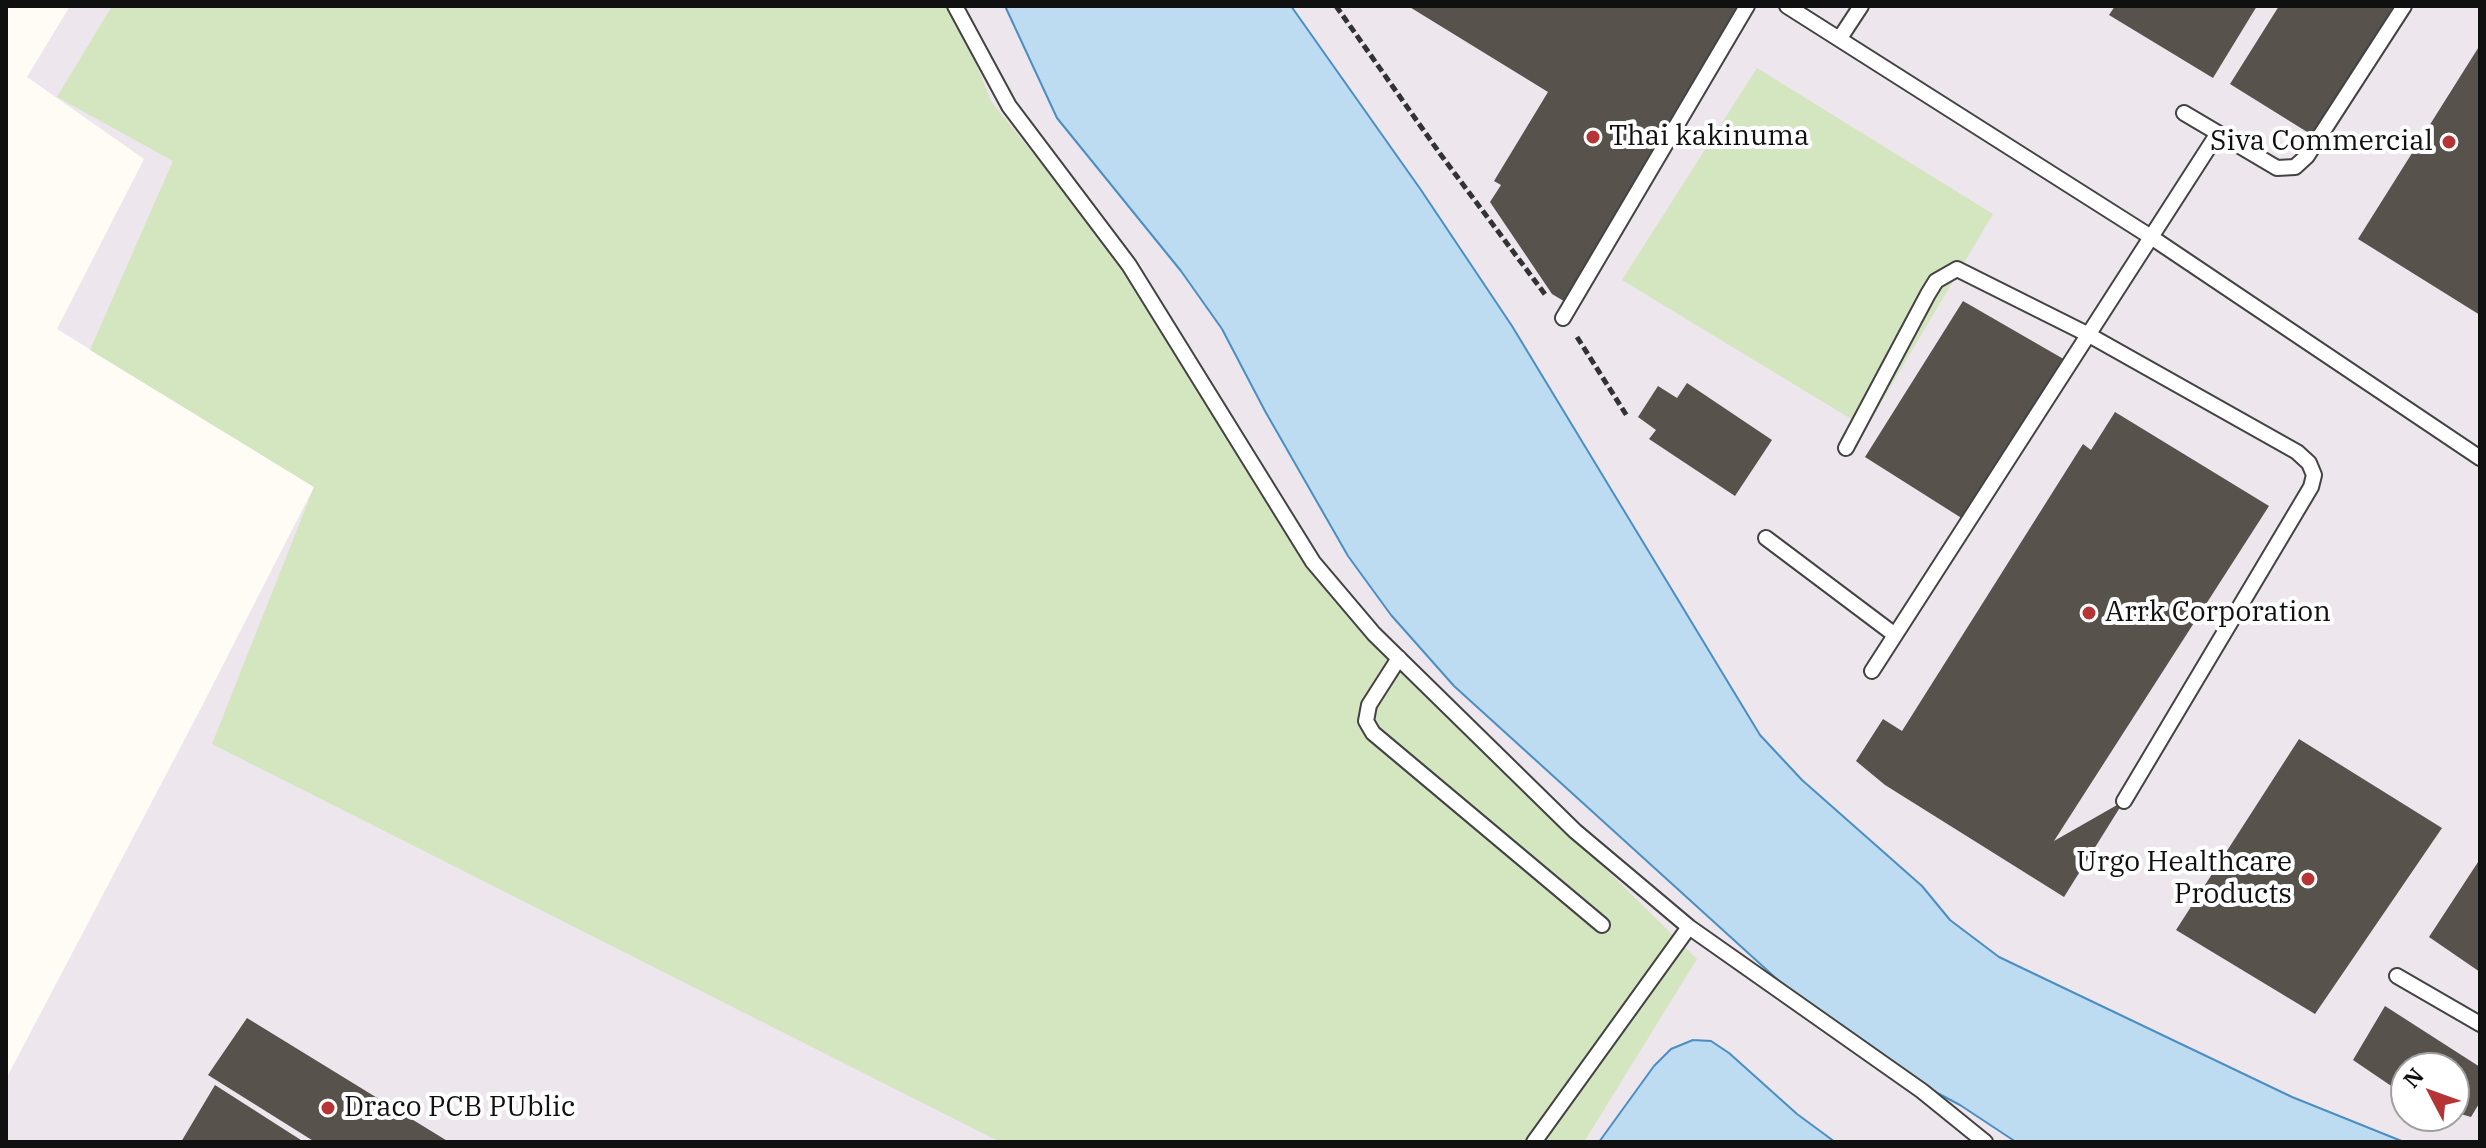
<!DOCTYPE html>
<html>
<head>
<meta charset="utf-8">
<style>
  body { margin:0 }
  #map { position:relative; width:2486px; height:1148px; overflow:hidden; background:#fefcf4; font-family:"IBM Plex Serif",serif }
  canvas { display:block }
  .frame { position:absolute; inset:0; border:8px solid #101010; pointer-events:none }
  .north { position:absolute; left:2390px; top:1052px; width:80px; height:80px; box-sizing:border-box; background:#fff; border:2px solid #9f9f9f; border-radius:50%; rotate:311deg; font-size:22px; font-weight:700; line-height:32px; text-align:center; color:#101010 }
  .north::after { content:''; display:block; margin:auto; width:28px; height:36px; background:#b53435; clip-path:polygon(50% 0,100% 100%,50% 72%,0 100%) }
</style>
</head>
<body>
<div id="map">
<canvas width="2486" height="1148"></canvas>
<div class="frame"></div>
<div class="north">N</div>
</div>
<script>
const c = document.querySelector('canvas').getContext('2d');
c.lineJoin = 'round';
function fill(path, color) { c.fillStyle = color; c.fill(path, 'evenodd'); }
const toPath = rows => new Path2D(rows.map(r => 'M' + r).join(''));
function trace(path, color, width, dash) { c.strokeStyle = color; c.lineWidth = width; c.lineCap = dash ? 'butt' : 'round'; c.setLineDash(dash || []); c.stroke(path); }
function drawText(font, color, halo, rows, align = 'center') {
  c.font = font + ' "IBM Plex Serif",serif'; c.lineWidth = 8; c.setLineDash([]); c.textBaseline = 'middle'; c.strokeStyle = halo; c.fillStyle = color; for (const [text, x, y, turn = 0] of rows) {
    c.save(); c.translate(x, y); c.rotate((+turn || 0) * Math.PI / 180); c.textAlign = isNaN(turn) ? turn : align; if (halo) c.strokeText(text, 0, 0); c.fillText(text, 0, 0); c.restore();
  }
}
fill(toPath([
  [70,6,2480,6,2480,1142,6,1142,6,1079,199,712,314,487,57,329,144,159,27,77],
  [2406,1068,2454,1068,2454,1116,2406,1116]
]), '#ede6ed');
fill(toPath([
  [112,6,953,6,991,101,1169,323,1351,618,1697,959,1584,1142,1000,1142,212,744,314,487,90,350,173,161,57,97],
  [1757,68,1993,214,1866,428,1622,280]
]), '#d3e6c0');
const water = toPath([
  [1005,6,1291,6,1421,190,1512,326,1760,735,1802,780,1922,886,1950,920,1999,957,2292,1097,2404,1142,2016,1142,1960,1105,1907,1077,1864,1041,1817,1011,1779,981,1454,686,1391,615,1348,556,1265,411,1222,329,1181,271,1057,118,1005,6],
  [1693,1040,1711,1041,1729,1053,1797,1114,1835,1142,1599,1142,1654,1066,1671,1049,1693,1040]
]);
fill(water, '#bddcf1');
trace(water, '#4a8ec2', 2);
fill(toPath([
  [1408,6,1740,6,1567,303,1552,294,1490,202,1501,185,1494,181,1548,92],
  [2115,6,2257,6,2213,78,2109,15],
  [2279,6,2395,6,2312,135,2230,84],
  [2480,45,2480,315,2358,239],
  [1963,301,2067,361,1963,519,1865,457],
  [1687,383,1772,440,1735,496,1649,439,1656,430,1638,417,1658,386,1677,398],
  [2115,412,2269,506,2054,841,2124,801,2064,897,1885,785,1856,761,1883,719,1902,731,2083,444,2091,450],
  [2299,739,2442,828,2315,1014,2176,930],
  [2480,859,2480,972,2429,937],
  [2385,1006,2480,1067,2480,1102,2471,1117,2454,1112,2454,1068,2406,1068,2406,1096,2353,1060],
  [247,1018,449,1142,315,1142,208,1075],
  [215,1085,304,1142,181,1142]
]), '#58524d');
const lane = toPath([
  [955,6,1009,106,1129,265,1313,562,1374,634,1575,831,1689,927,1922,1091,1985,1142],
  [1787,6,2151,237,2480,458],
  [1840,38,1861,6],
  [2184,113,2277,168,2295,167,2307,156,2404,6],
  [1563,318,1747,6],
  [1846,448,1928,294,1936,281,1957,269,2089,335,2297,452,2309,463,2314,475,2311,487,2124,801],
  [1766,538,1895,635],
  [1399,658,1369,705,1366,721,1373,733,1602,925],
  [1872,671,2218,133],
  [2397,976,2480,1024],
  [1534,1142,1689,927]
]);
trace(lane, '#434343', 18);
trace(toPath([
  [1336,6,1441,155,1547,297],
  [1577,337,1627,416]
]), '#323232', 5, [8, 4]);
trace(lane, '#fff', 14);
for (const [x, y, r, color] of [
  [1593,137,8,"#b53435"],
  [2449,142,8,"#b53435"],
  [2089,613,8,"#b53435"],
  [2308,879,8,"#b53435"],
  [328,1108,8,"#b53435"]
]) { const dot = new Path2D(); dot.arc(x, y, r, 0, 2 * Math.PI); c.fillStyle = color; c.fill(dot); trace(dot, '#fff', 3); }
drawText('28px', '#101010', '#fff', [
  ["Thai kakinuma",1609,137],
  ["Siva Commercial",2433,142,"right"],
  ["Arrk Corporation",2105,613],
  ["Urgo Healthcare",2292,863,"right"],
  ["Products",2292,895,"right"],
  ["Draco PCB PUblic",344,1108]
], 'left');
</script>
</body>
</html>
